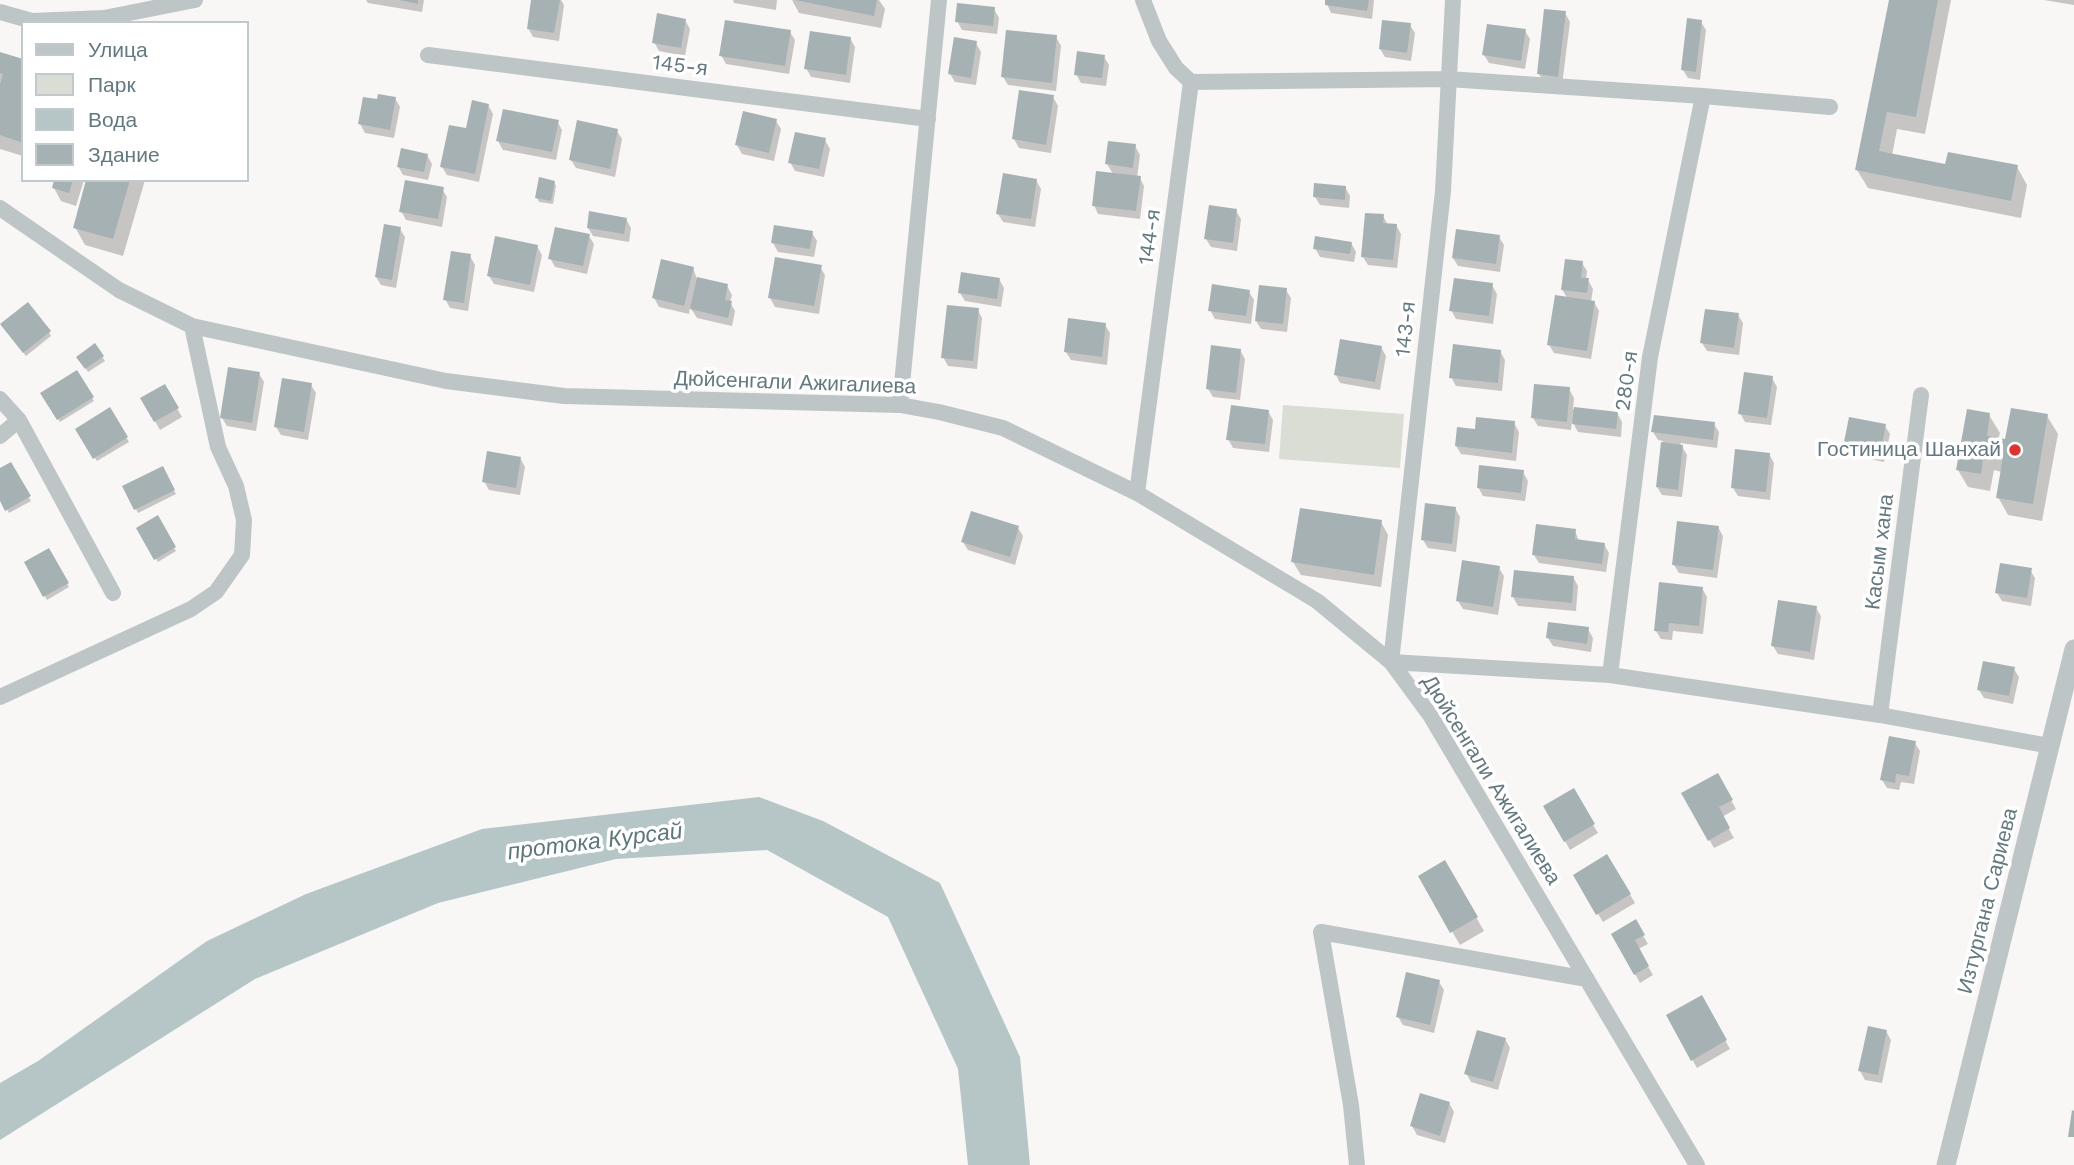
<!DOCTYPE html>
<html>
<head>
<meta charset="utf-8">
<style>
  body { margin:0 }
  #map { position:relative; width:2074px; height:1165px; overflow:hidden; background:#f8f7f5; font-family:"Work Sans",sans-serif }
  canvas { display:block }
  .legend { position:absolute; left:21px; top:21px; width:228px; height:161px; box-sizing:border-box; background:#fff; border:2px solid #c1c9cc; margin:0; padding:9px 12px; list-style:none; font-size:21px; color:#64797f }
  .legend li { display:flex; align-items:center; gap:14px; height:35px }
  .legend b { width:35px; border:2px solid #c1c9cc }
</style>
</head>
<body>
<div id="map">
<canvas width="2074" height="1165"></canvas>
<ul class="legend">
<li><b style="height:9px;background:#bec5c7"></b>Улица</li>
<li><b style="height:19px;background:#d9ddd4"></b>Парк</li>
<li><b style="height:19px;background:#b6c6c7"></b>Вода</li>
<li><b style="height:19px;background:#a6b1b4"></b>Здание</li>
</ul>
</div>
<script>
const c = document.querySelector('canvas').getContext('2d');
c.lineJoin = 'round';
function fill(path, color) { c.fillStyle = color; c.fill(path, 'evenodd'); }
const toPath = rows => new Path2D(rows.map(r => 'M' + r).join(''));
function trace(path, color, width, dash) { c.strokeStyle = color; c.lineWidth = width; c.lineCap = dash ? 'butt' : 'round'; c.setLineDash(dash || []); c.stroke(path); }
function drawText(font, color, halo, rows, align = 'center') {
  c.font = font + ' "Work Sans",sans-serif'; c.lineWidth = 7; c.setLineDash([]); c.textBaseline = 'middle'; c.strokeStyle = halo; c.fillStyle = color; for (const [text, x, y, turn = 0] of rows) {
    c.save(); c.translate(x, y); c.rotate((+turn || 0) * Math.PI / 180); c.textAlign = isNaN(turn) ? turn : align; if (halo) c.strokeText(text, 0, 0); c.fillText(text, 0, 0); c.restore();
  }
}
fill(toPath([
  [1283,405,1404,414,1400,468,1279,459]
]), '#d9ddd4');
fill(toPath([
  [759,797,823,821,940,883,1020,1057,1030,1165,968,1165,958,1069,888,917,767,850,616,859,438,903,255,979,0,1140,0,1083,38,1061,207,941,306,894,482,829]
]), '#b6c6c7');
fill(toPath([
  [366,0,424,0,422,12,368,3],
  [533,0,561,0,564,5,559,41,533,37,528,28],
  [733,0,777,0,776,10,734,3],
  [792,0,879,0,885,9,881,28,799,13],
  [1327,0,1374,0,1372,19,1331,13,1327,4],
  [1891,0,1951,0,1925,134,1897,129,1892,156,1947,166,2017,167,2027,185,2021,218,1868,188,1857,170],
  [2044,0,2074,0,2074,5],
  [994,9,999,18,997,34,962,30,957,21],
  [1565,13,1570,22,1562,85,1544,83,1539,74],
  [685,20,690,29,685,56,659,51,654,42],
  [1701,22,1706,30,1700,80,1688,78,1683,70],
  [1410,25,1415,33,1411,61,1385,57,1380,49],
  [1525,31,1530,39,1525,69,1489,63,1484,55],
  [790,32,795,40,789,74,726,64,721,55],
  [1056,37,1061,46,1056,91,1008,85,1003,77],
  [850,38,855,47,850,83,811,77,806,68],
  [976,43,981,52,976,85,955,82,950,74],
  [0,53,23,61,23,156,0,149],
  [1104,57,1109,65,1106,86,1081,83,1076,74],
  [1053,97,1058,106,1051,153,1019,148,1014,139],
  [395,98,400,107,394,138,365,133,360,124,379,101],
  [488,105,493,114,479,182,447,175,442,167],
  [557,121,562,130,556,160,503,150,498,141],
  [776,121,781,129,774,161,742,154,737,145],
  [617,131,622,139,615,177,576,168,571,160],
  [825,140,830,149,824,177,795,171,790,162],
  [1135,146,1140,155,1137,178,1140,178,1144,186,1140,219,1098,214,1094,205,1113,174,1107,164],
  [427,155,432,164,428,180,403,175,398,166],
  [56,180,84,180,76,206,61,201,54,188],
  [88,180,145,180,123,256,85,245,75,227],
  [1036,180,1041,189,1035,227,1003,222,998,214],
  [554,182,556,186,553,204,539,202,537,198],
  [1345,187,1350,196,1349,208,1320,205,1315,197],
  [442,189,447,197,442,227,406,220,401,211],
  [1236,211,1241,219,1237,251,1211,247,1206,239],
  [1383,216,1388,225,1396,225,1401,234,1397,268,1368,265,1363,257],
  [626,219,631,228,629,242,593,236,588,228],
  [400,229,405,237,396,288,381,285,376,277],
  [812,233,817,241,814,257,778,252,773,243],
  [589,236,594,244,587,274,555,267,550,258],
  [1499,237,1504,245,1500,272,1458,266,1453,258],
  [1351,243,1356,252,1354,262,1320,257,1315,248],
  [537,246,542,255,534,292,494,284,489,276],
  [470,256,475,265,468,311,450,308,445,299],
  [1582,263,1587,271,1586,280,1588,280,1593,289,1591,302,1594,302,1599,311,1591,359,1554,353,1549,345,1567,298,1562,289],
  [820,267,825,275,819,314,775,307,770,298],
  [693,268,697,279,727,286,732,295,730,302,735,311,732,326,697,318,690,307,689,314,659,307,654,298],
  [999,279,1004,288,1001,307,965,301,960,293],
  [1492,285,1497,294,1493,324,1456,319,1451,310],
  [1286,290,1291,298,1287,332,1261,329,1256,321],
  [1249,292,1254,300,1251,324,1215,319,1210,310],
  [978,310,982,318,977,369,948,366,943,357],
  [1738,315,1743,323,1739,355,1707,351,1702,343],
  [1105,325,1110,333,1107,365,1071,360,1066,352],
  [5,328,49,332,51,336,26,356],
  [95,346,105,361,88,372,79,357],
  [1381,347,1386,356,1380,390,1340,383,1336,375],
  [1240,350,1245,359,1240,400,1213,397,1208,389],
  [1500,351,1505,360,1502,391,1456,386,1451,377],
  [77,373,94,401,60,422,43,394],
  [259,374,264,382,256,431,227,426,222,418],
  [1772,378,1777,387,1771,425,1745,422,1740,413],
  [311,385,316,393,308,440,281,435,276,427],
  [164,386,182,417,160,430,142,398],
  [1569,389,1574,398,1573,409,1617,413,1622,422,1621,437,1578,432,1572,421,1571,430,1538,426,1533,418],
  [110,410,129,442,97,461,77,430],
  [1268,411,1273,420,1269,452,1233,448,1228,439],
  [1989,415,2000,433,1998,440,2007,441,2047,416,2058,434,2042,521,2008,515,1998,497,2002,472,1994,470,1990,491,1968,487,1958,470],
  [1514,423,1519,432,1516,461,1461,454,1456,446,1476,431],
  [1714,424,1719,432,1717,448,1680,443,1687,455,1682,497,1662,495,1657,487,1663,441,1658,440,1653,432],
  [1885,426,1890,434,1884,462,1850,455,1845,447],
  [1769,454,1774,463,1770,500,1738,496,1733,488],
  [520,458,525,467,520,495,489,490,484,481],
  [10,464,31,501,9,513,0,498,0,470],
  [162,468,176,494,138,513,125,487],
  [1523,472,1528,481,1525,501,1483,496,1478,487],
  [1455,508,1460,517,1456,552,1428,548,1423,540],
  [157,518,176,551,158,562,138,528],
  [1381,522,1388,535,1381,587,1301,575,1293,562],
  [1718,527,1723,536,1717,578,1679,573,1674,565],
  [1018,528,1023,536,1015,565,968,550,963,542],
  [1575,531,1579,541,1604,544,1609,553,1606,572,1539,563,1534,555],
  [48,550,69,587,47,600,26,563],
  [1499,568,1504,576,1498,615,1463,609,1458,601],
  [2030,570,2035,578,2031,606,2002,601,1997,593],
  [1573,577,1578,586,1576,611,1518,606,1513,597],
  [1702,588,1707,597,1703,634,1673,631,1672,640,1661,639,1656,631],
  [1816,608,1821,616,1814,660,1778,654,1773,646],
  [1588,629,1593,638,1591,652,1553,646,1548,638],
  [2014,669,2019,677,2013,704,1984,698,1979,690],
  [1915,743,1920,751,1914,784,1901,782,1899,790,1887,788,1882,780],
  [1717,775,1736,809,1722,817,1734,838,1714,848,1684,794],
  [1573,791,1598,833,1570,850,1546,807],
  [1607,856,1635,903,1603,922,1575,876],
  [1445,863,1484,931,1460,945,1420,877],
  [1635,922,1648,944,1638,949,1653,975,1640,983,1613,934],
  [1439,982,1444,990,1434,1033,1403,1025,1398,1017],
  [1701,997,1730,1049,1697,1068,1668,1016],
  [1886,1031,1891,1040,1882,1083,1865,1080,1860,1071],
  [1505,1039,1510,1048,1498,1090,1471,1082,1466,1073],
  [1449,1103,1454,1112,1445,1143,1417,1135,1412,1126]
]), '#0003');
fill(toPath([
  [399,0,418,0,418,4],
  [531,0,560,0,554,33,527,29],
  [795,0,877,0,874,16],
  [1325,0,1369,0,1367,11,1325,5],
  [1889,0,1938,0,1916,117,1887,112,1879,151,1945,164,1948,152,2018,165,2011,201,1855,170],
  [957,3,995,7,993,26,955,22],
  [1544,9,1566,11,1558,77,1537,74],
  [657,13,686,19,681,48,652,43],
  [1687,18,1702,20,1696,72,1681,70],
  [725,20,791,30,785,66,719,56],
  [1382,20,1411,23,1407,53,1379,49],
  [1487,24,1526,29,1521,61,1482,55],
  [1006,30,1057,35,1052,83,1001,77],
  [810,31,851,37,846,75,804,69],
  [954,37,977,41,971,78,948,74],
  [1077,51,1105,55,1102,78,1074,75],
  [0,52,23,59,23,143,0,135,0,84,3,74,0,73],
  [1019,90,1054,95,1046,145,1012,139],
  [378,94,396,97,390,130,358,124,363,97,377,99],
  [472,100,489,104,475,174,440,167,449,125,466,128],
  [503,109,559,120,552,152,496,141],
  [743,111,777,119,769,153,735,145],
  [577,120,618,129,610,169,569,160],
  [795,132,826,138,819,169,788,163],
  [1108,141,1136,144,1133,168,1105,164],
  [401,148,428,154,424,172,397,167],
  [1096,171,1141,176,1136,211,1092,206],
  [1003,173,1037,179,1031,219,996,214],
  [539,177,555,181,551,201,535,198],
  [54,180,73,180,69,193,52,188],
  [86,180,130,180,113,239,73,228],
  [405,180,444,187,438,219,399,212],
  [1314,183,1346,186,1345,200,1313,197],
  [1209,205,1237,209,1233,243,1204,239],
  [589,211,627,218,624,234,587,228],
  [1365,213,1384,214,1383,223,1397,224,1393,260,1361,257],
  [384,224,401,227,392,280,375,277],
  [774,225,813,231,810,249,771,243],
  [555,227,590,234,583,266,548,259],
  [1456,229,1500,235,1496,264,1452,258],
  [495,236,538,245,530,285,487,276],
  [1315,236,1352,242,1350,254,1313,249],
  [451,251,471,254,464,303,443,300],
  [775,257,822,265,814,306,768,298],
  [661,259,694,267,684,306,652,298],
  [1565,259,1583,261,1581,278,1589,278,1587,293,1561,290],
  [961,272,1000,278,997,299,958,293],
  [697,277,728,284,725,300,732,301,728,318,690,309],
  [1454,278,1493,283,1489,316,1449,311],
  [1212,284,1250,290,1246,316,1208,311],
  [1259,285,1287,288,1283,324,1255,321],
  [1555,295,1595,301,1587,351,1547,345],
  [28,302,51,331,23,353,0,324],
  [947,305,979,308,973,361,941,358],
  [1705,309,1739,313,1734,348,1700,343],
  [1068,318,1106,323,1102,357,1064,352],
  [1340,339,1382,346,1375,382,1334,375],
  [95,343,104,356,85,369,76,357],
  [1453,344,1501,350,1498,383,1449,378],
  [1211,345,1241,349,1236,393,1206,389],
  [228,367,260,372,252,423,220,418],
  [77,370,94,397,57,420,40,393],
  [1744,372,1773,376,1767,418,1738,414],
  [282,378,312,383,304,432,274,427],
  [165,384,179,408,154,422,140,398],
  [1534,384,1570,387,1567,422,1531,418],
  [1231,405,1269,410,1265,444,1226,440],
  [110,407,128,437,93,459,75,429],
  [1574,407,1618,412,1616,429,1572,424],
  [2011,408,2048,414,2033,504,1996,498,2003,457,1984,453,1981,474,1956,470,1967,409,1990,413,1987,436,2005,439],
  [1654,415,1715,422,1713,440,1651,432],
  [1476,417,1515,421,1512,453,1455,446,1457,427,1475,429],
  [1849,417,1886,424,1880,454,1843,447],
  [1661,442,1683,445,1678,490,1656,487],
  [1735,449,1770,453,1766,492,1731,488],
  [487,451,521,457,516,488,482,482],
  [11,462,31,496,5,511,0,501,0,468],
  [1479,465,1524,470,1521,493,1477,488],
  [163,466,175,490,134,510,122,486],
  [1425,503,1456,507,1452,544,1421,540],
  [1300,508,1382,520,1374,575,1291,562],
  [971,511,1019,526,1010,557,961,542],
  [158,515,176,547,154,560,136,528],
  [1677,521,1719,526,1713,570,1672,565],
  [1536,524,1576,529,1575,539,1605,543,1602,564,1532,555],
  [49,548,69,583,43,597,24,562],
  [1462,560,1500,566,1493,607,1456,601],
  [2000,563,2032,568,2027,598,1995,593],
  [1514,570,1574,576,1572,603,1511,597],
  [1659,582,1703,587,1699,626,1669,623,1668,632,1654,631],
  [1778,600,1817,606,1810,652,1771,646],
  [1548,622,1589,627,1587,644,1546,638],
  [1983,661,2015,667,2009,696,1977,690],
  [1889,736,1916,741,1909,776,1896,774,1895,783,1880,780],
  [1718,773,1733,800,1719,807,1730,828,1708,841,1681,793],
  [1574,788,1595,824,1564,842,1543,806],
  [1607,854,1631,894,1596,915,1573,875],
  [1445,860,1478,917,1450,933,1418,876],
  [1636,919,1645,935,1635,940,1649,966,1634,975,1611,934],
  [1406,972,1440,980,1430,1025,1396,1017],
  [1702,995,1727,1040,1691,1061,1666,1015],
  [1868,1026,1887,1030,1878,1075,1858,1071],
  [1477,1030,1506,1038,1493,1082,1464,1074],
  [1420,1093,1450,1102,1440,1136,1410,1126],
  [2072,1110,2074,1111,2074,1137,2068,1137]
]), '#a6b1b4');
trace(toPath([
  [1453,0,1443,191,1391,662,1610,675,1880,715,2050,746],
  [0,12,32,21,104,18,195,0],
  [428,55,928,119],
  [1191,82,1448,79,1703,96,1830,107],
  [0,208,119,290,192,326,446,381,564,396,900,405,939,412,1003,428,1137,493,1317,601,1391,662,1430,715,1697,1165],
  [0,399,19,420,113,593],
  [900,405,939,0],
  [0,436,19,420],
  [1137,493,1191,82,1176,68,1159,41,1143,0],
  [1610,675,1650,357,1703,96],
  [0,697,191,609,216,592,242,555,244,520,236,486,218,447,192,326],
  [1880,715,1921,395],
  [1357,1165,1351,1105,1321,932,1587,979]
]), '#bec5c7', 16);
trace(toPath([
  [1946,1165,2074,649]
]), '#bec5c7', 19);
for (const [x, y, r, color] of [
  [2015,450,7,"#de332f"]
]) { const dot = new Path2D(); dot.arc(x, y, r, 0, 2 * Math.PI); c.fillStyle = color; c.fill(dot); trace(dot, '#fff', 2.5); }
drawText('21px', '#64797f', '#fff', [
  ["145-я",680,66,7],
  ["144-я",1150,237,-82],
  ["143-я",1406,329,-84],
  ["280-я",1627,381,-82],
  ["Дюйсенгали Ажигалиева",795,383,2],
  ["Касым хана",1880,552,-83],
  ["Дюйсенгали Ажигалиева",1491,780,58],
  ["Изтургана Сариева",1988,901,-76]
]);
drawText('21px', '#64797f', '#fff', [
  ["Гостиница Шанхай",2001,450]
], 'right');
drawText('italic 23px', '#5e787a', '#fff', [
  ["протока Курсай",595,842,-7]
]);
</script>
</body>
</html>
